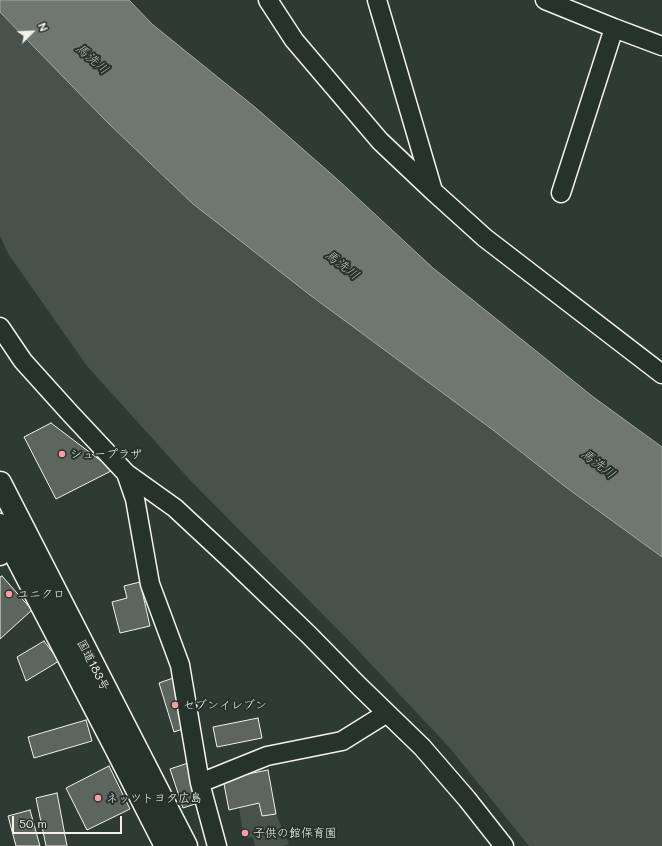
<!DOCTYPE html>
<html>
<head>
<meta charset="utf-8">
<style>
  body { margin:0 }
  #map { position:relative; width:662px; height:846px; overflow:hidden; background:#2e3b34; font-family:Mali,sans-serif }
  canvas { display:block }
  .north { position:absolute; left:12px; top:12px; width:40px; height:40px; -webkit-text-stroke:3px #26332d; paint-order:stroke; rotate:66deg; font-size:11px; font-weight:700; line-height:16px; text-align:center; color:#f4f1e8 }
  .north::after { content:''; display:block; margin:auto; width:14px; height:18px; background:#f4f1e8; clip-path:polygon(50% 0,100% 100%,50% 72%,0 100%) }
  .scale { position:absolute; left:12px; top:816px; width:110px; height:18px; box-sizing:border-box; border:2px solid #f4f1e8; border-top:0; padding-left:5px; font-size:12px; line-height:14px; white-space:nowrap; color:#f4f1e8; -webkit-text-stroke:3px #26332d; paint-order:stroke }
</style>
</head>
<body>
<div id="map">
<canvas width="662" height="846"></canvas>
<div class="north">N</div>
<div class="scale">50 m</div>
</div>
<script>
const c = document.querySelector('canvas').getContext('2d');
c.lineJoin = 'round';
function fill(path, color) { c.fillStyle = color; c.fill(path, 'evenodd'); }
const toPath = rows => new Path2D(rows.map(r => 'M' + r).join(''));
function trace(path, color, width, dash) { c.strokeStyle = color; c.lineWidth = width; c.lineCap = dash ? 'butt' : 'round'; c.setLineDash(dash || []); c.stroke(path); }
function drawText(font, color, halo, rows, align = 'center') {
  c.font = font + ' Mali,"Klee One",sans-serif'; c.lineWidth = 4; c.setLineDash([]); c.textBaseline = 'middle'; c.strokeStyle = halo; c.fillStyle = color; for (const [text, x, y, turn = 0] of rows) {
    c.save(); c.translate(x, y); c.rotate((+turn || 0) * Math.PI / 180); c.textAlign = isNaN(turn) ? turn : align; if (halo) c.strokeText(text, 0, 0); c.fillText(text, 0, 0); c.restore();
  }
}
fill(toPath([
  [0,12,108,123,193,204,310,295,493,430,567,488,662,557,662,846,529,846,449,747,353,645,189,479,87,366,9,255,0,236],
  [259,803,262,816,276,814,289,844,284,846,255,846,253,837,244,838,239,808]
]), '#48524c');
const water = toPath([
  [0,0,129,0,152,24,256,108,337,179,433,268,592,396,662,447,662,557,567,488,493,430,310,295,193,204,108,123,0,12,0,0]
]);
fill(water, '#6f7770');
trace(water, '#a4a8a0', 1);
const building = toPath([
  [51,423,113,470,56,499,24,437,51,423],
  [2,576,32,610,0,639,0,577,2,576],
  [140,582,150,626,120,633,112,602,127,598,124,586,140,582],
  [44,641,59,661,26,681,17,657,44,641],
  [176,677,191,726,174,732,159,683,176,677],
  [258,718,262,738,217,747,213,727,258,718],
  [86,720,92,741,34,758,28,737,86,720],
  [188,763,201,802,183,808,170,769,188,763],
  [109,766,130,809,87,830,66,788,109,766],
  [268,770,276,814,262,816,259,803,229,810,223,779,268,770],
  [57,793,67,846,46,846,36,798,57,793],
  [30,810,40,846,16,846,8,816,30,810]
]);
fill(building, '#5c655e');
trace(building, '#f4f1e8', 1);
const minor = toPath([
  [268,0,294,40,380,141,434,192,485,238,662,374],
  [377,0,433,191],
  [545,0,614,28,662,46],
  [561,193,614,28],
  [0,327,23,361,69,412,126,473,175,508,232,561,309,635,359,686,422,747,467,799,504,846],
  [126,473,135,499,150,584,180,665,200,783,217,846],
  [0,556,11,547],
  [200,783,267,756,342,741,387,713]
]);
const highway = toPath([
  [0,483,186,846],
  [0,525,116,748,166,846]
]);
trace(minor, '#f4f1e8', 21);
trace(highway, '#f4f1e8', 25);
trace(minor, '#26332d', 18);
trace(highway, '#26332d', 22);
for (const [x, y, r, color] of [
  [62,454,4,"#ff9aa2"],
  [9,594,4,"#ff9aa2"],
  [175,705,4,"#ff9aa2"],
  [98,798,4,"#ff9aa2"],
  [245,833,4,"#ff9aa2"]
]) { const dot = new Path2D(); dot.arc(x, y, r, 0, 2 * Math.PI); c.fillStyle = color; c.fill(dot); trace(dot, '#26332d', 1.5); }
drawText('12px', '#f4f1e8', '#26332d', [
  ["シュープラザ",70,454],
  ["ユニクロ",17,594],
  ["セブンイレブン",183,705],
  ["ネッツトヨタ広島",106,798],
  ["子供の館保育園",253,833]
], 'left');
drawText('12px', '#f4f1e8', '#26332d', [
  ["国道183号",93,665,63]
]);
drawText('italic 13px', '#b8bab2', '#26332d', [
  ["馬洗川",92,59,41],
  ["馬洗川",342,265,38],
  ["馬洗川",598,464,38]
]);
</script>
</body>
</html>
